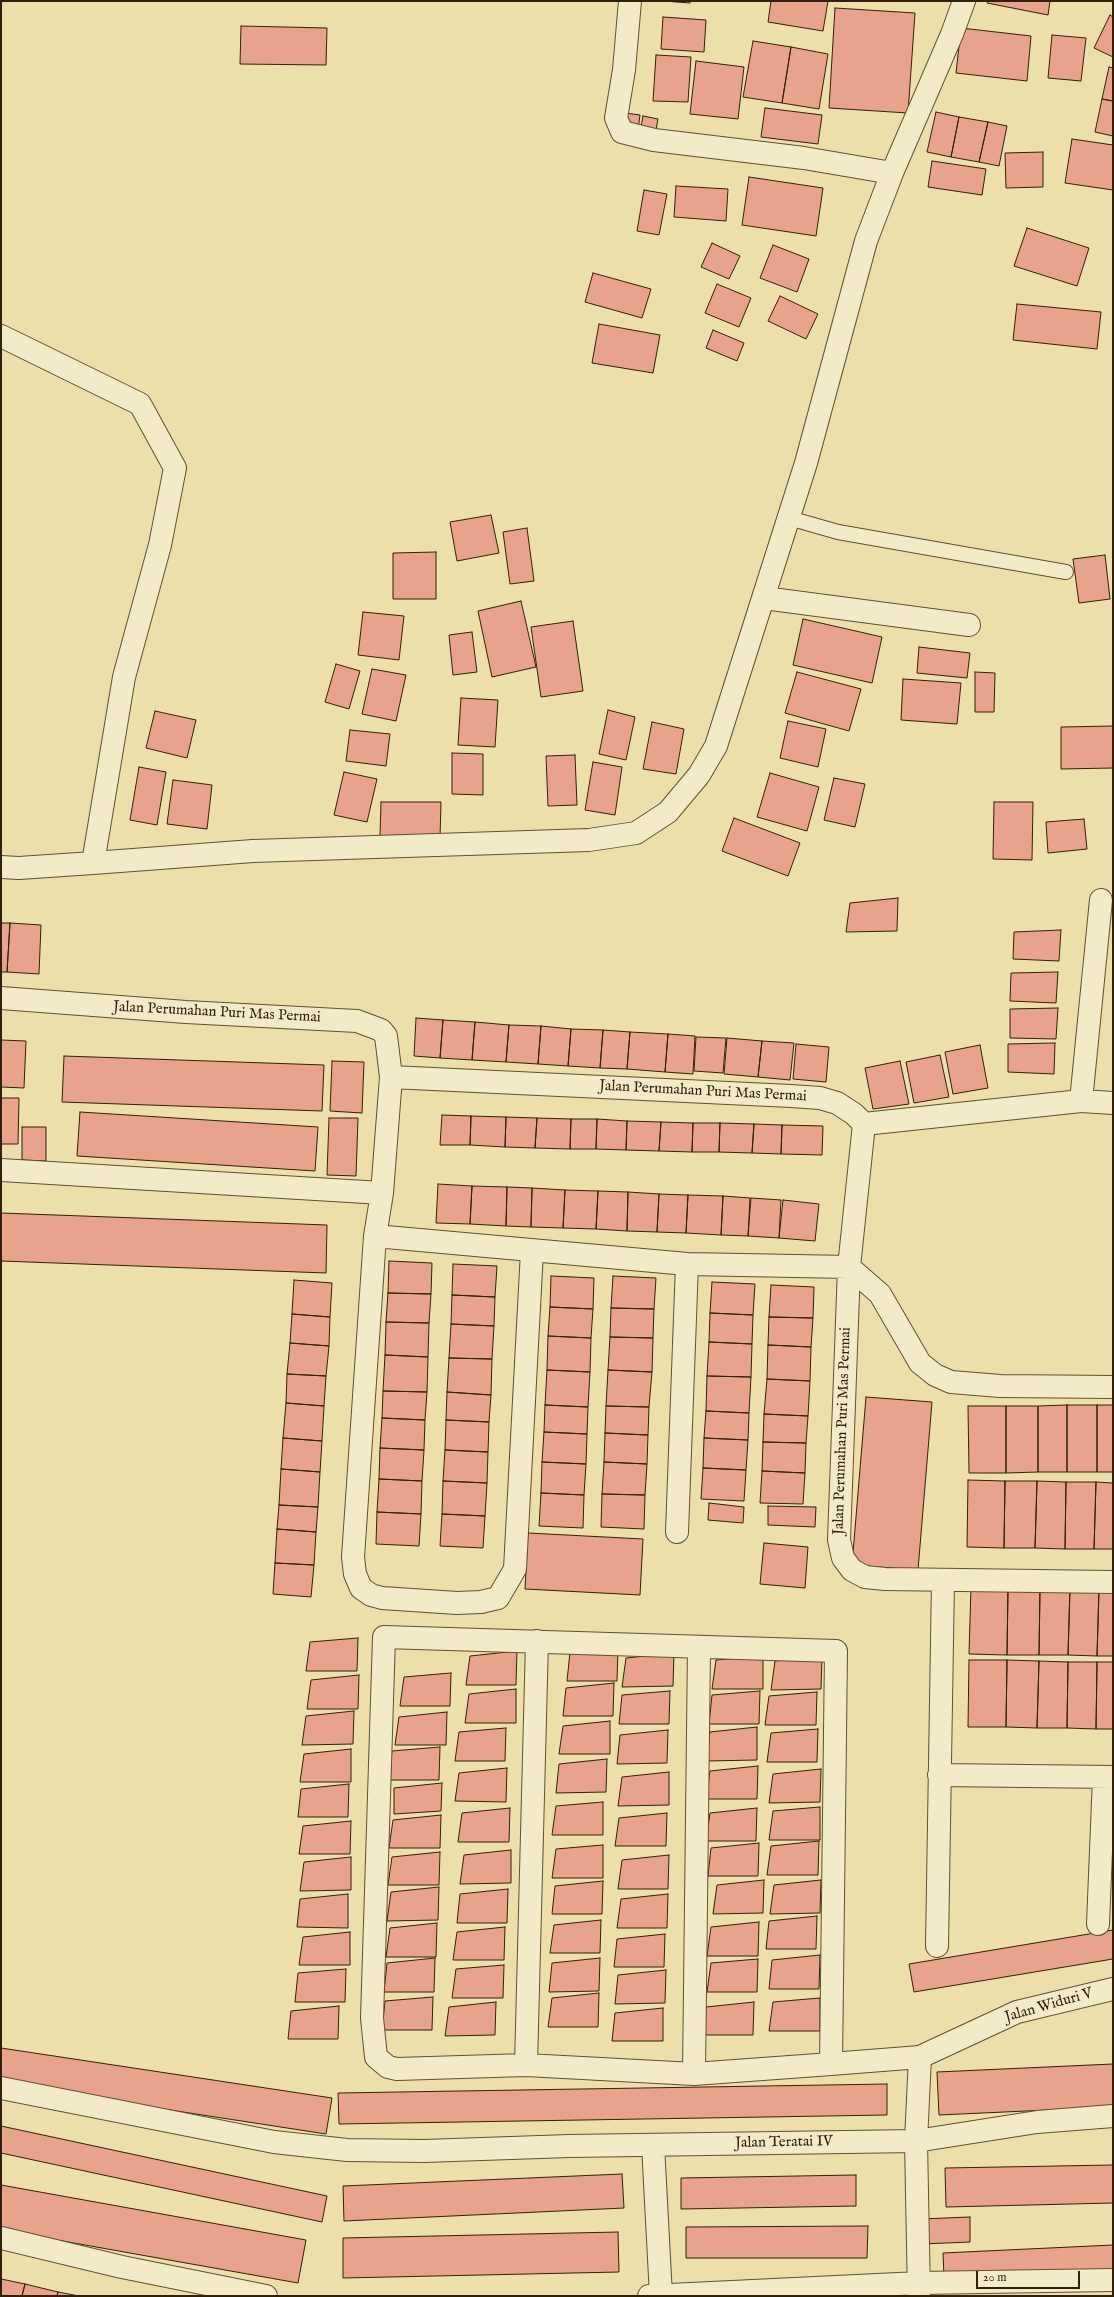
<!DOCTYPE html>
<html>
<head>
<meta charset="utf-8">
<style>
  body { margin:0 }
  #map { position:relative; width:1114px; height:2297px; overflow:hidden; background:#eddfab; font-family:"IM FELL English",serif }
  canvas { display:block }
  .frame { position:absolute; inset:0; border:2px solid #331f0b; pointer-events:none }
  .scale { position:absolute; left:976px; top:2271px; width:104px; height:18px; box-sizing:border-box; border:2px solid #331f0b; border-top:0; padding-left:5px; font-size:12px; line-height:14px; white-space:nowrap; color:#331f0b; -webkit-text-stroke:3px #f3eac8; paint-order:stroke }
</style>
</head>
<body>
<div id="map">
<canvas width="1114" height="2297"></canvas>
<div class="frame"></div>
<div class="scale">20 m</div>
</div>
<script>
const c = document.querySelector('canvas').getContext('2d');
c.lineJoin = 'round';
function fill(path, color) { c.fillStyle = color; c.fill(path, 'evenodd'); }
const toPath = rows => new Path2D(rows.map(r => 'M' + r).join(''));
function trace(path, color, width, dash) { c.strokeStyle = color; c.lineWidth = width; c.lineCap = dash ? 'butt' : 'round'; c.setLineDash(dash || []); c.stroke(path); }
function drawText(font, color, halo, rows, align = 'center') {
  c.font = font + ' "IM FELL English",serif'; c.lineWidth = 3; c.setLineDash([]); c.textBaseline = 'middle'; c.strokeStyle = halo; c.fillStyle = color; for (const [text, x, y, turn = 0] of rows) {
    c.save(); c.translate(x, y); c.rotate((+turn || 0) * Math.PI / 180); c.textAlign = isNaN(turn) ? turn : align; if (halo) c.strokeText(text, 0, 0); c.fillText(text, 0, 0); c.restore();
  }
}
const building = toPath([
  [663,1,690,1,690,3,663,1],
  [771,1,828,1,823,31,768,22,771,1],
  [988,1,1050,1,1048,15,987,3,988,1],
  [835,8,915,13,908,113,829,108,835,8],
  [1110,15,1113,17,1113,57,1094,48,1110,15],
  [663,17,706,20,704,52,661,49,663,17],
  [241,26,327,28,326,65,240,64,241,26],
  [961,28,1031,36,1027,81,956,73,961,28],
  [1052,35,1086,38,1081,81,1048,78,1052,35],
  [753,41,791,47,782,103,743,97,753,41],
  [791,47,828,54,819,109,782,103,791,47],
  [656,55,691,57,688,102,653,101,656,55],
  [696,61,744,67,738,119,690,114,696,61],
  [1109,67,1113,68,1113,101,1102,99,1109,67],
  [1102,99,1113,101,1113,136,1095,132,1102,99],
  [765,108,822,115,818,144,761,137,765,108],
  [936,112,959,117,951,157,927,152,936,112],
  [625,113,640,115,638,130,623,129,625,113],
  [643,116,658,119,655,136,640,133,643,116],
  [959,117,988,122,979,162,951,157,959,117],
  [988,122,1007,126,999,166,979,162,988,122],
  [1072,139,1113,145,1113,190,1065,183,1072,139],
  [1043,152,1043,187,1006,188,1005,153,1043,152],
  [932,161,986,169,982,195,928,187,932,161],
  [749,177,823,188,816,236,742,225,749,177],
  [676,186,728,189,726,221,674,217,676,186],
  [644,190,667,194,659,235,637,231,644,190],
  [1027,228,1089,248,1077,286,1014,266,1027,228],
  [712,243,740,256,729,279,701,267,712,243],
  [773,245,809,259,797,292,760,278,773,245],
  [593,273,651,289,642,318,585,302,593,273],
  [717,284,751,298,739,327,705,313,717,284],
  [780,296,818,314,806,339,768,321,780,296],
  [1017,304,1101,312,1097,349,1013,340,1017,304],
  [599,324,660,335,653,373,592,363,599,324],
  [713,330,744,343,737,361,706,348,713,330],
  [491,515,499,553,457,561,450,522,491,515],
  [527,528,534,581,510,584,503,532,527,528],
  [436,552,436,599,393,599,393,553,436,552],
  [1105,555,1110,599,1079,603,1073,559,1105,555],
  [521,601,536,667,492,677,478,611,521,601],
  [363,612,404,616,399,660,358,655,363,612],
  [803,619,882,637,872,683,793,665,803,619],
  [573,621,583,691,541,697,531,627,573,621],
  [472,632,477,672,453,675,449,635,472,632],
  [919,647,970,653,967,678,917,673,919,647],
  [336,664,360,671,349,709,325,702,336,664],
  [372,669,406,675,396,721,362,714,372,669],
  [797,672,861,689,849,731,785,713,797,672],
  [975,672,995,673,994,712,975,712,975,672],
  [903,679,961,683,957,724,901,720,903,679],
  [461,698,498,700,495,747,458,745,461,698],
  [608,710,635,717,626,760,599,754,608,710],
  [155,711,196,720,187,758,146,748,155,711],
  [788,721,826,729,818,767,780,758,788,721],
  [652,722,684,729,676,774,643,769,652,722],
  [1113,726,1113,768,1061,769,1061,727,1113,726],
  [350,730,390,734,386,766,346,761,350,730],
  [452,753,483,754,483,795,452,794,452,753],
  [575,755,577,805,548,806,546,756,575,755],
  [593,762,622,767,615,815,585,810,593,762],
  [139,767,166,772,157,825,130,820,139,767],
  [344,772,377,779,367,822,334,815,344,772],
  [770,773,819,787,807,831,757,817,770,773],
  [834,778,865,784,855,827,824,820,834,778],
  [173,780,212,785,207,829,167,824,173,780],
  [381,802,441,802,440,838,380,836,381,802],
  [994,802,1033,802,1032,860,993,859,994,802],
  [734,818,800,843,788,876,722,851,734,818],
  [1084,819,1087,849,1048,853,1046,822,1084,819],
  [898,898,897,931,846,932,850,903,898,898],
  [1,923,10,923,7,972,1,972,1,923],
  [10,923,41,925,39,974,7,972,10,923],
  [1061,930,1059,961,1013,959,1014,932,1061,930],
  [1058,972,1056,1003,1010,1001,1011,973,1058,972],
  [1058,1008,1056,1039,1010,1038,1010,1009,1058,1008],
  [416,1018,443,1020,440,1058,414,1056,416,1018],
  [443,1020,475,1022,472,1060,440,1058,443,1020],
  [475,1022,509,1025,506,1062,472,1060,475,1022],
  [509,1025,541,1026,538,1064,506,1062,509,1025],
  [541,1026,571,1029,568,1066,538,1064,541,1026],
  [571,1029,603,1030,600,1068,568,1066,571,1029],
  [603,1030,630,1032,627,1069,600,1068,603,1030],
  [630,1032,668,1034,665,1072,627,1069,630,1032],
  [668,1034,695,1036,693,1074,665,1072,668,1034],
  [696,1037,726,1038,723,1073,694,1071,696,1037],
  [727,1038,762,1041,758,1077,724,1074,727,1038],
  [1,1040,26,1041,24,1088,1,1087,1,1040],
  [762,1041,794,1043,790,1080,758,1077,762,1041],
  [1055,1043,1054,1074,1008,1072,1008,1044,1055,1043],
  [796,1044,829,1047,826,1082,793,1079,796,1044],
  [980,1045,988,1088,953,1094,945,1052,980,1045],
  [940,1055,949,1097,914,1103,906,1062,940,1055],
  [64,1056,324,1065,322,1111,62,1102,64,1056],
  [332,1061,364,1062,362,1113,330,1111,332,1061],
  [900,1061,909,1104,873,1109,865,1068,900,1061],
  [1,1098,19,1098,18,1144,1,1144,1,1098],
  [80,1112,318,1127,315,1171,77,1156,80,1112],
  [442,1115,471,1116,470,1145,440,1145,442,1115],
  [471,1116,506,1117,505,1147,470,1145,471,1116],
  [506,1117,537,1118,535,1148,505,1147,506,1117],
  [329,1118,358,1118,356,1176,327,1175,329,1118],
  [537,1118,571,1119,570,1149,535,1148,537,1118],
  [571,1119,597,1119,596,1149,570,1149,571,1119],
  [597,1119,627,1121,626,1150,596,1149,597,1119],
  [627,1121,661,1122,659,1151,626,1150,627,1121],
  [661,1122,693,1123,692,1152,659,1151,661,1122],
  [693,1123,720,1123,719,1152,692,1152,693,1123],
  [720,1123,754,1124,752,1153,719,1152,720,1123],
  [754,1124,782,1125,781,1154,752,1153,754,1124],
  [782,1125,823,1126,822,1155,781,1154,782,1125],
  [22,1127,46,1127,46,1161,22,1160,22,1127],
  [438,1184,472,1186,470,1224,436,1223,438,1184],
  [472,1186,507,1187,506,1226,470,1224,472,1186],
  [507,1187,532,1188,531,1227,506,1226,507,1187],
  [532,1188,565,1190,563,1228,531,1227,532,1188],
  [565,1190,598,1191,596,1229,563,1228,565,1190],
  [598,1191,628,1192,627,1231,596,1229,598,1191],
  [628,1192,659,1194,657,1232,627,1231,628,1192],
  [659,1194,688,1195,686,1233,657,1232,659,1194],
  [688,1195,723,1196,721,1235,686,1233,688,1195],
  [723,1196,750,1198,748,1236,721,1235,723,1196],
  [751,1198,781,1200,779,1238,748,1236,751,1198],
  [783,1200,819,1204,815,1241,779,1238,783,1200],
  [1,1213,327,1225,326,1273,1,1261,1,1213],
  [389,1261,432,1263,431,1294,388,1293,389,1261],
  [453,1264,497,1266,495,1297,452,1295,453,1264],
  [551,1276,594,1278,593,1309,550,1307,551,1276],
  [613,1276,656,1278,654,1309,611,1308,613,1276],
  [294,1280,332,1283,330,1317,292,1314,294,1280],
  [712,1282,755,1284,753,1315,710,1313,712,1282],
  [771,1285,814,1287,813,1318,769,1317,771,1285],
  [388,1293,431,1294,429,1323,386,1322,388,1293],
  [452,1295,495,1297,494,1326,451,1324,452,1295],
  [550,1307,593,1309,591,1338,548,1336,550,1307],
  [611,1308,654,1309,653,1338,610,1337,611,1308],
  [710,1313,753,1315,752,1344,709,1342,710,1313],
  [292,1314,330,1317,329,1346,290,1343,292,1314],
  [769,1317,813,1318,811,1347,768,1345,769,1317],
  [386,1322,429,1323,428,1357,385,1355,386,1322],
  [451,1324,494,1326,492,1359,449,1358,451,1324],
  [548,1336,591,1338,590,1372,547,1370,548,1336],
  [610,1337,653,1338,652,1372,608,1370,610,1337],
  [709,1342,752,1344,751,1377,707,1376,709,1342],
  [290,1343,329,1346,326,1376,287,1374,290,1343],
  [768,1345,811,1347,810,1381,767,1379,768,1345],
  [385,1355,428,1357,427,1392,383,1391,385,1355],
  [449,1358,492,1359,491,1395,447,1392,449,1358],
  [547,1370,590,1372,588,1407,545,1405,547,1370],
  [608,1370,652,1372,649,1407,606,1406,608,1370],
  [287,1374,326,1376,324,1406,286,1403,287,1374],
  [707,1376,751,1377,749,1413,706,1411,707,1376],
  [767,1379,810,1381,808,1416,764,1414,767,1379],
  [383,1391,427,1392,425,1420,382,1418,383,1391],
  [447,1392,491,1395,489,1422,446,1420,447,1392],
  [866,1397,932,1402,918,1570,852,1565,866,1397],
  [286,1403,324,1406,322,1441,283,1438,286,1403],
  [545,1405,588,1407,587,1434,544,1432,545,1405],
  [1067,1405,1067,1472,1038,1472,1038,1406,1067,1405],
  [1067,1405,1097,1405,1097,1472,1067,1472,1067,1405],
  [1097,1405,1113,1405,1113,1472,1097,1472,1097,1405],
  [606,1406,649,1407,648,1435,605,1433,606,1406],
  [968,1406,1006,1406,1006,1473,969,1473,968,1406],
  [1006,1406,1038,1406,1038,1472,1006,1473,1006,1406],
  [706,1411,749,1413,748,1440,704,1438,706,1411],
  [764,1414,808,1416,806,1443,763,1442,764,1414],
  [382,1418,425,1420,424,1450,380,1448,382,1418],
  [446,1420,489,1422,488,1452,445,1450,446,1420],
  [544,1432,587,1434,586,1464,542,1462,544,1432],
  [605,1433,648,1435,647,1464,604,1462,605,1433],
  [283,1438,322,1441,320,1472,281,1469,283,1438],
  [704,1438,748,1440,746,1470,703,1468,704,1438],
  [763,1442,806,1443,805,1473,762,1471,763,1442],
  [380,1448,424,1450,422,1481,379,1479,380,1448],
  [445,1450,488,1452,487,1483,443,1481,445,1450],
  [542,1462,586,1464,584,1495,541,1493,542,1462],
  [604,1462,647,1464,645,1495,602,1494,604,1462],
  [703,1468,746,1470,744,1501,701,1499,703,1468],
  [281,1469,320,1472,318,1507,279,1505,281,1469],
  [762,1471,805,1473,803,1504,760,1503,762,1471],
  [379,1479,422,1481,421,1514,377,1512,379,1479],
  [968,1480,1005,1481,1004,1548,967,1547,968,1480],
  [443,1481,487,1483,485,1516,442,1514,443,1481],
  [1005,1481,1037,1481,1035,1548,1004,1548,1005,1481],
  [1037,1481,1066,1482,1065,1549,1035,1548,1037,1481],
  [1066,1482,1096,1482,1094,1549,1065,1549,1066,1482],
  [1096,1482,1113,1483,1113,1549,1094,1549,1096,1482],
  [541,1493,584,1495,583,1528,539,1526,541,1493],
  [602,1494,645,1495,644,1529,601,1527,602,1494],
  [709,1503,744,1507,743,1523,708,1520,709,1503],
  [279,1505,318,1507,316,1532,277,1529,279,1505],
  [768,1506,816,1507,815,1527,768,1525,768,1506],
  [377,1512,421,1514,419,1546,376,1544,377,1512],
  [442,1514,485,1516,483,1548,440,1546,442,1514],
  [277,1529,316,1532,314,1565,275,1563,277,1529],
  [528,1533,643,1539,640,1595,525,1589,528,1533],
  [764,1543,808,1547,805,1588,760,1584,764,1543],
  [275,1563,314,1565,311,1597,273,1594,275,1563],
  [971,1587,1008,1588,1007,1655,969,1654,971,1587],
  [1008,1588,1040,1588,1039,1655,1007,1655,1008,1588],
  [1040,1588,1070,1588,1068,1655,1039,1655,1040,1588],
  [1070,1588,1099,1589,1097,1656,1068,1655,1070,1588],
  [1099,1589,1113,1589,1113,1656,1097,1656,1099,1589],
  [358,1638,357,1671,306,1671,310,1642,358,1638],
  [618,1648,617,1681,567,1681,570,1652,618,1648],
  [517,1651,516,1685,466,1685,470,1656,517,1651],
  [674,1653,673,1686,622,1687,626,1658,674,1653],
  [763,1656,763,1689,712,1689,716,1660,763,1656],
  [822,1656,821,1689,771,1690,775,1661,822,1656],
  [969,1660,1007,1660,1006,1727,968,1727,969,1660],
  [1007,1660,1039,1661,1037,1728,1006,1727,1007,1660],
  [1039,1661,1068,1662,1067,1728,1037,1728,1039,1661],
  [1068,1662,1097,1662,1096,1729,1067,1728,1068,1662],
  [1097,1662,1113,1662,1113,1729,1096,1729,1097,1662],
  [451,1673,450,1706,400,1706,404,1677,451,1673],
  [359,1675,358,1709,307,1709,311,1680,359,1675],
  [614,1683,613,1716,563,1716,566,1688,614,1683],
  [516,1689,516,1723,465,1723,469,1694,516,1689],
  [670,1691,669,1724,619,1724,622,1695,670,1691],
  [760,1691,759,1724,709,1724,712,1695,760,1691],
  [817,1692,816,1725,765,1725,769,1696,817,1692],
  [354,1711,353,1744,302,1745,306,1716,354,1711],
  [447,1712,446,1745,395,1745,399,1717,447,1712],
  [610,1721,610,1754,559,1754,563,1726,610,1721],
  [757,1727,757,1760,706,1761,710,1732,757,1727],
  [506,1728,505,1761,455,1761,459,1732,506,1728],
  [818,1729,817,1762,767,1762,771,1733,818,1729],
  [668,1730,667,1763,617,1764,620,1735,668,1730],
  [440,1747,439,1780,388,1780,392,1751,440,1747],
  [351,1749,351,1782,300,1782,304,1754,351,1749],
  [607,1759,606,1792,556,1793,559,1764,607,1759],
  [758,1766,757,1799,706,1799,710,1771,758,1766],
  [507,1768,506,1802,455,1801,459,1773,507,1768],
  [821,1769,820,1802,769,1803,773,1774,821,1769],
  [669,1772,669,1805,618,1806,622,1777,669,1772],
  [442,1783,441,1811,394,1814,394,1788,442,1783],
  [349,1784,348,1817,298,1817,301,1789,349,1784],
  [603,1802,603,1835,552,1835,556,1806,603,1802],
  [820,1807,820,1840,769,1840,773,1811,820,1807],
  [510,1808,509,1842,458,1842,462,1813,510,1808],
  [757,1808,756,1841,706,1841,710,1813,757,1808],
  [667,1813,666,1846,615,1846,619,1818,667,1813],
  [441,1815,440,1848,389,1848,393,1820,441,1815],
  [351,1821,350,1854,299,1854,303,1826,351,1821],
  [819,1841,818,1875,767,1875,771,1846,819,1841],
  [759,1843,758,1876,708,1876,711,1848,759,1843],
  [603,1845,603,1878,552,1878,556,1849,603,1845],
  [511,1850,511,1883,460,1884,464,1855,511,1850],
  [440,1852,439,1885,388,1885,392,1857,440,1852],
  [669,1855,668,1889,618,1889,622,1860,669,1855],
  [351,1857,351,1890,300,1891,304,1862,351,1857],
  [764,1880,763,1913,713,1914,717,1885,764,1880],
  [821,1880,820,1913,770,1914,774,1885,821,1880],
  [603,1881,602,1914,552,1914,555,1886,603,1881],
  [439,1887,438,1920,387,1921,391,1892,439,1887],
  [508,1889,507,1923,457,1923,460,1894,508,1889],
  [348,1894,348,1928,297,1927,300,1899,348,1894],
  [668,1894,667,1928,617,1928,621,1899,668,1894],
  [817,1916,816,1949,766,1949,769,1921,817,1916],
  [601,1920,600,1953,550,1953,554,1925,601,1920],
  [759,1922,758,1956,707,1956,711,1927,759,1922],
  [437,1923,436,1957,386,1957,390,1928,437,1923],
  [505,1927,504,1960,453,1960,457,1932,505,1927],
  [1113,1930,1113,1959,914,1992,909,1964,1113,1930],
  [350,1932,350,1965,299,1965,303,1937,350,1932],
  [665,1934,664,1967,614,1967,617,1939,665,1934],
  [820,1955,819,1989,769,1989,772,1960,820,1955],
  [435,1958,434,1992,384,1992,387,1963,435,1958],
  [600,1958,599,1991,549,1992,552,1963,600,1958],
  [758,1959,757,1992,707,1992,711,1963,758,1959],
  [504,1965,503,1998,452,1998,456,1969,504,1965],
  [346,1969,345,2002,295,2002,298,1973,346,1969],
  [666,1970,665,2003,615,2004,618,1975,666,1970],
  [599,1993,598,2027,548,2027,552,1998,599,1993],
  [433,1997,432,2030,382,2030,385,2001,433,1997],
  [820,1998,820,2031,769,2031,773,2002,820,1998],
  [496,2002,495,2035,445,2036,449,2007,496,2002],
  [754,2002,753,2035,703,2035,706,2007,754,2002],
  [339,2006,338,2039,288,2039,291,2011,339,2006],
  [663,2008,663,2041,612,2041,615,2013,663,2008],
  [1,2048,332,2098,326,2134,1,2084,1,2048],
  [1113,2064,1113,2107,939,2115,937,2072,1113,2064],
  [887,2084,887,2115,339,2124,338,2093,887,2084],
  [1,2126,327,2196,322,2222,1,2153,1,2126],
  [1113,2165,1113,2203,946,2207,945,2168,1113,2165],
  [622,2174,624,2208,344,2221,343,2186,622,2174],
  [856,2175,856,2206,681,2209,681,2178,856,2175],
  [1,2185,306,2240,298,2283,1,2230,1,2185],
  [970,2217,970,2242,922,2244,921,2219,970,2217],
  [868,2226,867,2258,686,2258,686,2227,868,2226],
  [618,2232,619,2272,343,2278,343,2238,618,2232],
  [1113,2245,1113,2270,944,2278,943,2253,1113,2245],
  [1,2279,25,2284,22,2296,1,2296,1,2279],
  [25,2284,58,2292,57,2296,22,2296,25,2284],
  [58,2292,79,2296,57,2296,58,2292]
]);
fill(building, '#e7a38c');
trace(building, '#331f0b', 1);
const lane = toPath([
  [789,518,838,532,1066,572]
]);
const street = toPath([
  [630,1,624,70,616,118,622,132,654,140,804,158,892,173],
  [1,336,140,404,175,468,160,545,124,677,93,863],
  [764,598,969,625],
  [1,867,19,868,93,863,253,851,589,840,636,833,668,812,699,775,716,746,806,463,866,241,892,173,952,34,964,1],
  [1,998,186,1012,357,1021,381,1030,386,1036,391,1077],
  [391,1077,791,1096,820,1098,837,1103,854,1114,864,1124,849,1267,687,1264,375,1236,382,1193,391,1077],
  [1081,1101,1101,900],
  [864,1124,1081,1101,1113,1103],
  [1,1170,382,1193],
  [375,1236,353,1557,355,1574,361,1588,371,1595,382,1598,457,1603,481,1602,498,1598,515,1569,532,1251],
  [849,1267,839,1540,843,1558,852,1570,865,1577,885,1579,1113,1582],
  [849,1267,880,1294,920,1363,935,1375,951,1382,1000,1386,1113,1387],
  [677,1532,687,1264],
  [939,1775,1113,1777],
  [1098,1924,1104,1777],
  [937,1946,943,1580],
  [831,2064,836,1651,384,1637,372,2018,376,2057,388,2067,397,2069,526,2065,694,2074,831,2064,920,2057,1017,2012,1113,1989],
  [526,2065,537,1641],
  [694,2074,699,1647],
  [1,2088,274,2142,347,2150,424,2151,569,2146,916,2141,1037,2122,1113,2116],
  [653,2145,661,2296],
  [1,2238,122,2267,266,2296],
  [649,2296,919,2283,1113,2280],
  [919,2296,916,2141,920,2057]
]);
trace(lane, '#624f33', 16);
trace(street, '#624f33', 24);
trace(lane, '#f3eac8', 14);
trace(street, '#f3eac8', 22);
drawText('15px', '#331f0b', '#f3eac8', [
  ["Jalan Perumahan Puri Mas Permai",217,1013,3],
  ["Jalan Perumahan Puri Mas Permai",703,1092,3],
  ["Jalan Perumahan Puri Mas Permai",843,1431,-88],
  ["Jalan Widuri V",1049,2006,-16],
  ["Jalan Teratai IV",784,2143,-1]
]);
</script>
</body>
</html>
